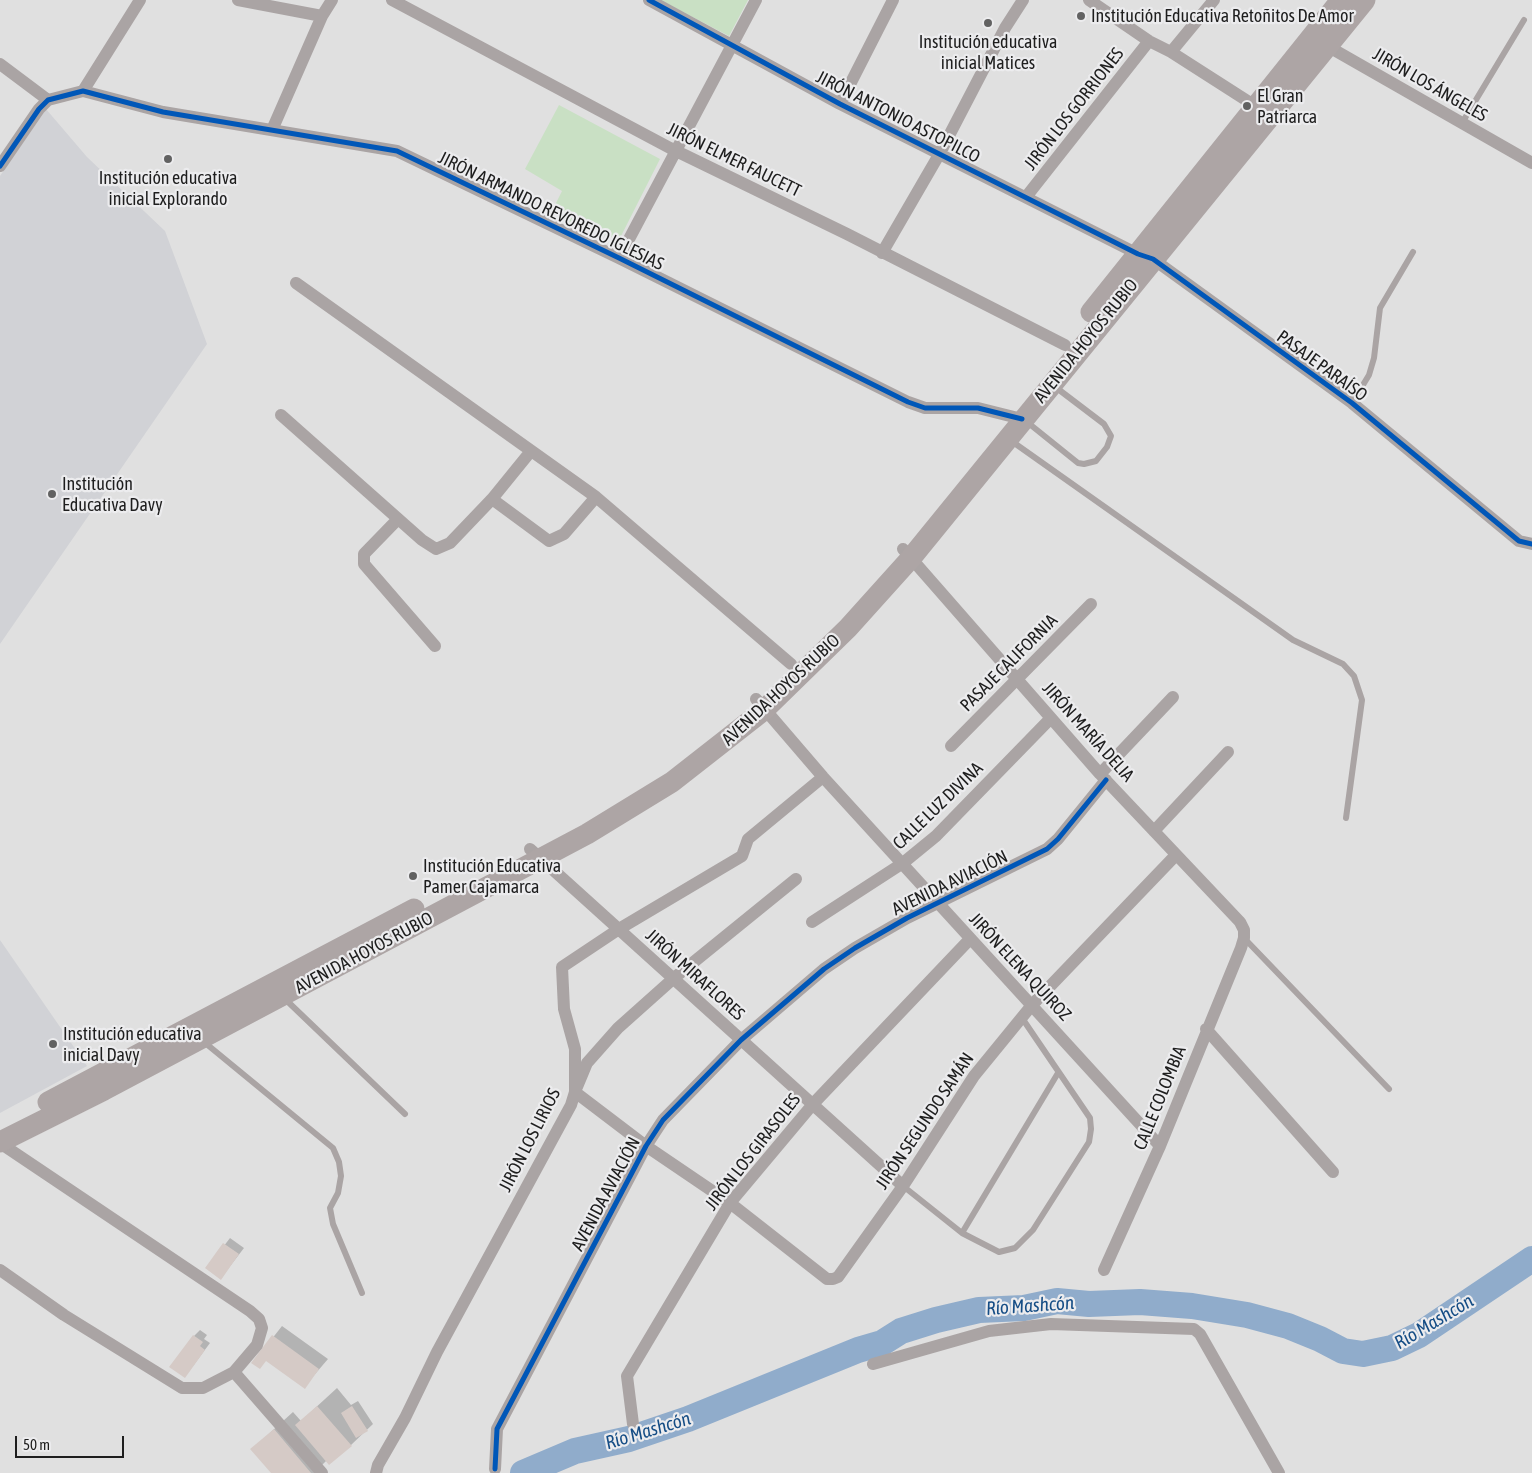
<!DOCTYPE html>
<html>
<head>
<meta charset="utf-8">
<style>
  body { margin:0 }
  #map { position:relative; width:1532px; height:1473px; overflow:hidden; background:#e0e0e0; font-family:"Asap Condensed",sans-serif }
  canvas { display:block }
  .scale { position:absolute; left:15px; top:1436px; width:109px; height:22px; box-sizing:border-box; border:2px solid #1e1e1e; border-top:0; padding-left:6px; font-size:15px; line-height:18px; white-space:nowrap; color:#1e1e1e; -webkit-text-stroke:4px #ececee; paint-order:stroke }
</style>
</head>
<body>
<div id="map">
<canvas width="1532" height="1473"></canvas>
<div class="scale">50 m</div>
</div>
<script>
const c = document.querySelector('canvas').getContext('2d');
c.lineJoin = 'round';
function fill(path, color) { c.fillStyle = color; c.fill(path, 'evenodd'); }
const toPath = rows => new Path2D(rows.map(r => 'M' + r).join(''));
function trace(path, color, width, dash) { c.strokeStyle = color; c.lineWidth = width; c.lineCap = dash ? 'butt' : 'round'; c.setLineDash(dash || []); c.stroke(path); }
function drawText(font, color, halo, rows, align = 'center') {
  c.font = font + ' "Asap Condensed",sans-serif'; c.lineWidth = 4.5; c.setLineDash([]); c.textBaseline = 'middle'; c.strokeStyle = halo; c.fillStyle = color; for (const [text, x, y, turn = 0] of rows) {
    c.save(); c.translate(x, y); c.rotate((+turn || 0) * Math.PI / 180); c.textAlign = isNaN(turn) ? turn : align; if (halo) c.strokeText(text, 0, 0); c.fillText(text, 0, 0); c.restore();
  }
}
fill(toPath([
  [46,109,87,157,165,231,207,344,0,644,0,176],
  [0,940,87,1066,0,1113]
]), '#d1d2d6');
fill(toPath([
  [660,0,748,0,729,36],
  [559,105,660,159,619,240,549,217,562,191,525,169]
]), '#c9e0c4');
fill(toPath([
  [230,1238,244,1248,221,1278,207,1268],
  [282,1326,328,1359,304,1387,267,1360,253,1363],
  [200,1330,207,1335,204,1339,210,1343,190,1370,194,1336],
  [337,1388,351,1405,358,1401,373,1424,351,1445,327,1460,314,1473,272,1473,252,1449,293,1412,301,1421]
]), '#0003');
trace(toPath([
  [523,1473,575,1451,629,1439,688,1419,858,1350,882,1343,901,1331,936,1320,979,1310,1024,1308,1057,1301,1089,1304,1140,1302,1192,1306,1247,1315,1288,1326,1320,1339,1343,1351,1363,1354,1392,1348,1419,1335,1532,1259]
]), '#90accb', 26);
fill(toPath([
  [223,1243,239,1254,221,1280,205,1268],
  [193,1335,203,1342,200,1346,205,1350,185,1378,169,1367],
  [272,1335,319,1369,305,1389,266,1361,260,1369,251,1363],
  [317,1406,352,1446,329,1465,295,1425],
  [352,1406,368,1431,356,1438,341,1413],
  [274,1429,311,1473,271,1473,250,1449]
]), '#d5cac6');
trace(toPath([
  [1462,123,1524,20],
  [1352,403,1369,375,1374,358,1380,308,1413,252],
  [1027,422,1078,463,1084,464,1096,461,1107,447,1111,436,1104,424,1054,386],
  [1010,440,1293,640,1343,664,1354,676,1362,700,1346,818],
  [1244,938,1389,1089],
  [285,999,405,1114],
  [204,1042,333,1148,339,1162,341,1176,338,1193,330,1208,333,1224,362,1293],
  [903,1186,962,1233,999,1252,1015,1248,1033,1230,1089,1142,1091,1129,1090,1118,1022,1018],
  [962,1233,1058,1073]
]), '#aaa4a4', 6);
trace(toPath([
  [238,0,322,16],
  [392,0,670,148,847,234,1065,345],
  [649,0,840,104,1138,254,1153,259,1352,403,1519,541,1532,544],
  [1089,0,1149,41,1171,52,1260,109],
  [1322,43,1532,163],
  [1171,52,1214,0],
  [0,64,48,100],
  [83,91,140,0],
  [840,104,893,0],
  [272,130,322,16,332,0],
  [0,166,39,109,48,100,83,91,163,112,397,151,619,258,908,402,925,408,978,408,1022,419],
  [1026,197,1149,41],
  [882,253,940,153,1005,28,1023,0],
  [619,258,756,0],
  [296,283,596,497,791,664],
  [281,415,422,540,436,549,450,543,492,499,531,451],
  [492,499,549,541,564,534,596,497],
  [398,519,364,554,364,564,435,646],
  [903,549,1100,774,1240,922,1244,930,1244,938,1241,948,1160,1146,1104,1270],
  [756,699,823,777,1160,1146],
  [951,746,1091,604],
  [1100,774,1173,697],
  [1154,831,1228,752],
  [530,849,903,1186],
  [812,922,903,863,936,836,1051,718],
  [1206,1029,1333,1172],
  [577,1087,587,1063,618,1028,674,978,796,879],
  [575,1092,646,1146,730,1203,827,1279,833,1279,838,1277,903,1186,974,1076,1032,1005,1175,856],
  [0,1143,250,1311,259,1319,262,1328,257,1345,234,1372,203,1388,182,1388,64,1315,0,1270],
  [873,1364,989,1331,1051,1324,1194,1329,1200,1334,1279,1473],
  [234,1372,322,1473],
  [633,1424,627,1376,730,1203,813,1104,970,939],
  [495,1469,497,1429,646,1146,663,1120,741,1040,824,969,855,948,907,918,1047,849,1058,839,1106,780],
  [376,1473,378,1465,405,1418,437,1352,571,1105,575,1092,575,1049,564,1009,562,967,619,929,742,856,748,839,823,777]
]), '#aaa4a4', 12);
trace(toPath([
  [1091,312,1341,0],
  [48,1102,414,909],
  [0,1142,104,1090,587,834,672,782,764,710,848,628,911,558,1365,0]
]), '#ada5a5', 21);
trace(toPath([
  [649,0,840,104,1138,254,1153,259,1352,403,1519,541,1532,544],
  [0,166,39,109,48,100,83,91,163,112,397,151,619,258,908,402,925,408,978,408,1022,419],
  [495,1469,497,1429,646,1146,663,1120,741,1040,824,969,855,948,907,918,1047,849,1058,839,1106,780]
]), '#0057b8', 5);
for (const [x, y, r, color] of [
  [1081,16,5,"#626262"],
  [988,23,5,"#626262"],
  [1247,106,5,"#626262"],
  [168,159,5,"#626262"],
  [52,494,5,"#626262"],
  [413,876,5,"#626262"],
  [53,1044,5,"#626262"]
]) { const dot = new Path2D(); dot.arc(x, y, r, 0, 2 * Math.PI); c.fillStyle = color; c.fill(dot); trace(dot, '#ececee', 2); }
drawText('18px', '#1e1e1e', '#ececee', [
  ["Institución Educativa Retoñitos De Amor",1091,16],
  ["Institución educativa",988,42,"center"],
  ["inicial Matices",988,63,"center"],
  ["El Gran",1257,96],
  ["Patriarca",1257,117],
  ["Institución educativa",168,178,"center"],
  ["inicial Explorando",168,199,"center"],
  ["Institución",62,484],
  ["Educativa Davy",62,505],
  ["Institución Educativa",423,866],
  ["Pamer Cajamarca",423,887],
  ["Institución educativa",63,1034],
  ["inicial Davy",63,1055]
], 'left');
drawText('18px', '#1e1e1e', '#ececee', [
  ["JIRÓN LOS ÁNGELES",1430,85,30],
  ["JIRÓN LOS GORRIONES",1074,109,-52],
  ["JIRÓN ANTONIO ASTOPILCO",898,117,27],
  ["JIRÓN ELMER FAUCETT",734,160,26],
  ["JIRÓN ARMANDO REVOREDO IGLESIAS",551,211,26],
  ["AVENIDA HOYOS RUBIO",1086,341,-51],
  ["PASAJE PARAÍSO",1322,366,36],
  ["PASAJE CALIFORNIA",1009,663,-45],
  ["AVENIDA HOYOS RUBIO",781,690,-43],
  ["JIRÓN MARÍA DELIA",1088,732,48],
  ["CALLE LUZ DIVINA",938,806,-44],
  ["AVENIDA AVIACIÓN",950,883,-26],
  ["AVENIDA HOYOS RUBIO",364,953,-28],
  ["JIRÓN ELENA QUIROZ",1020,967,47],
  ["JIRÓN MIRAFLORES",695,975,42],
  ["CALLE COLOMBIA",1160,1098,-68],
  ["JIRÓN SEGUNDO SAMÁN",925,1121,-56],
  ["JIRÓN LOS LIRIOS",530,1140,-63],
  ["JIRÓN LOS GIRASOLES",753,1152,-52],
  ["AVENIDA AVIACIÓN",606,1194,-62]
]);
drawText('italic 19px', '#154d85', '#ececee', [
  ["Río Mashcón",1030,1306,-4],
  ["Río Mashcón",1434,1322,-31],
  ["Río Mashcón",648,1431,-17]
]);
</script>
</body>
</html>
